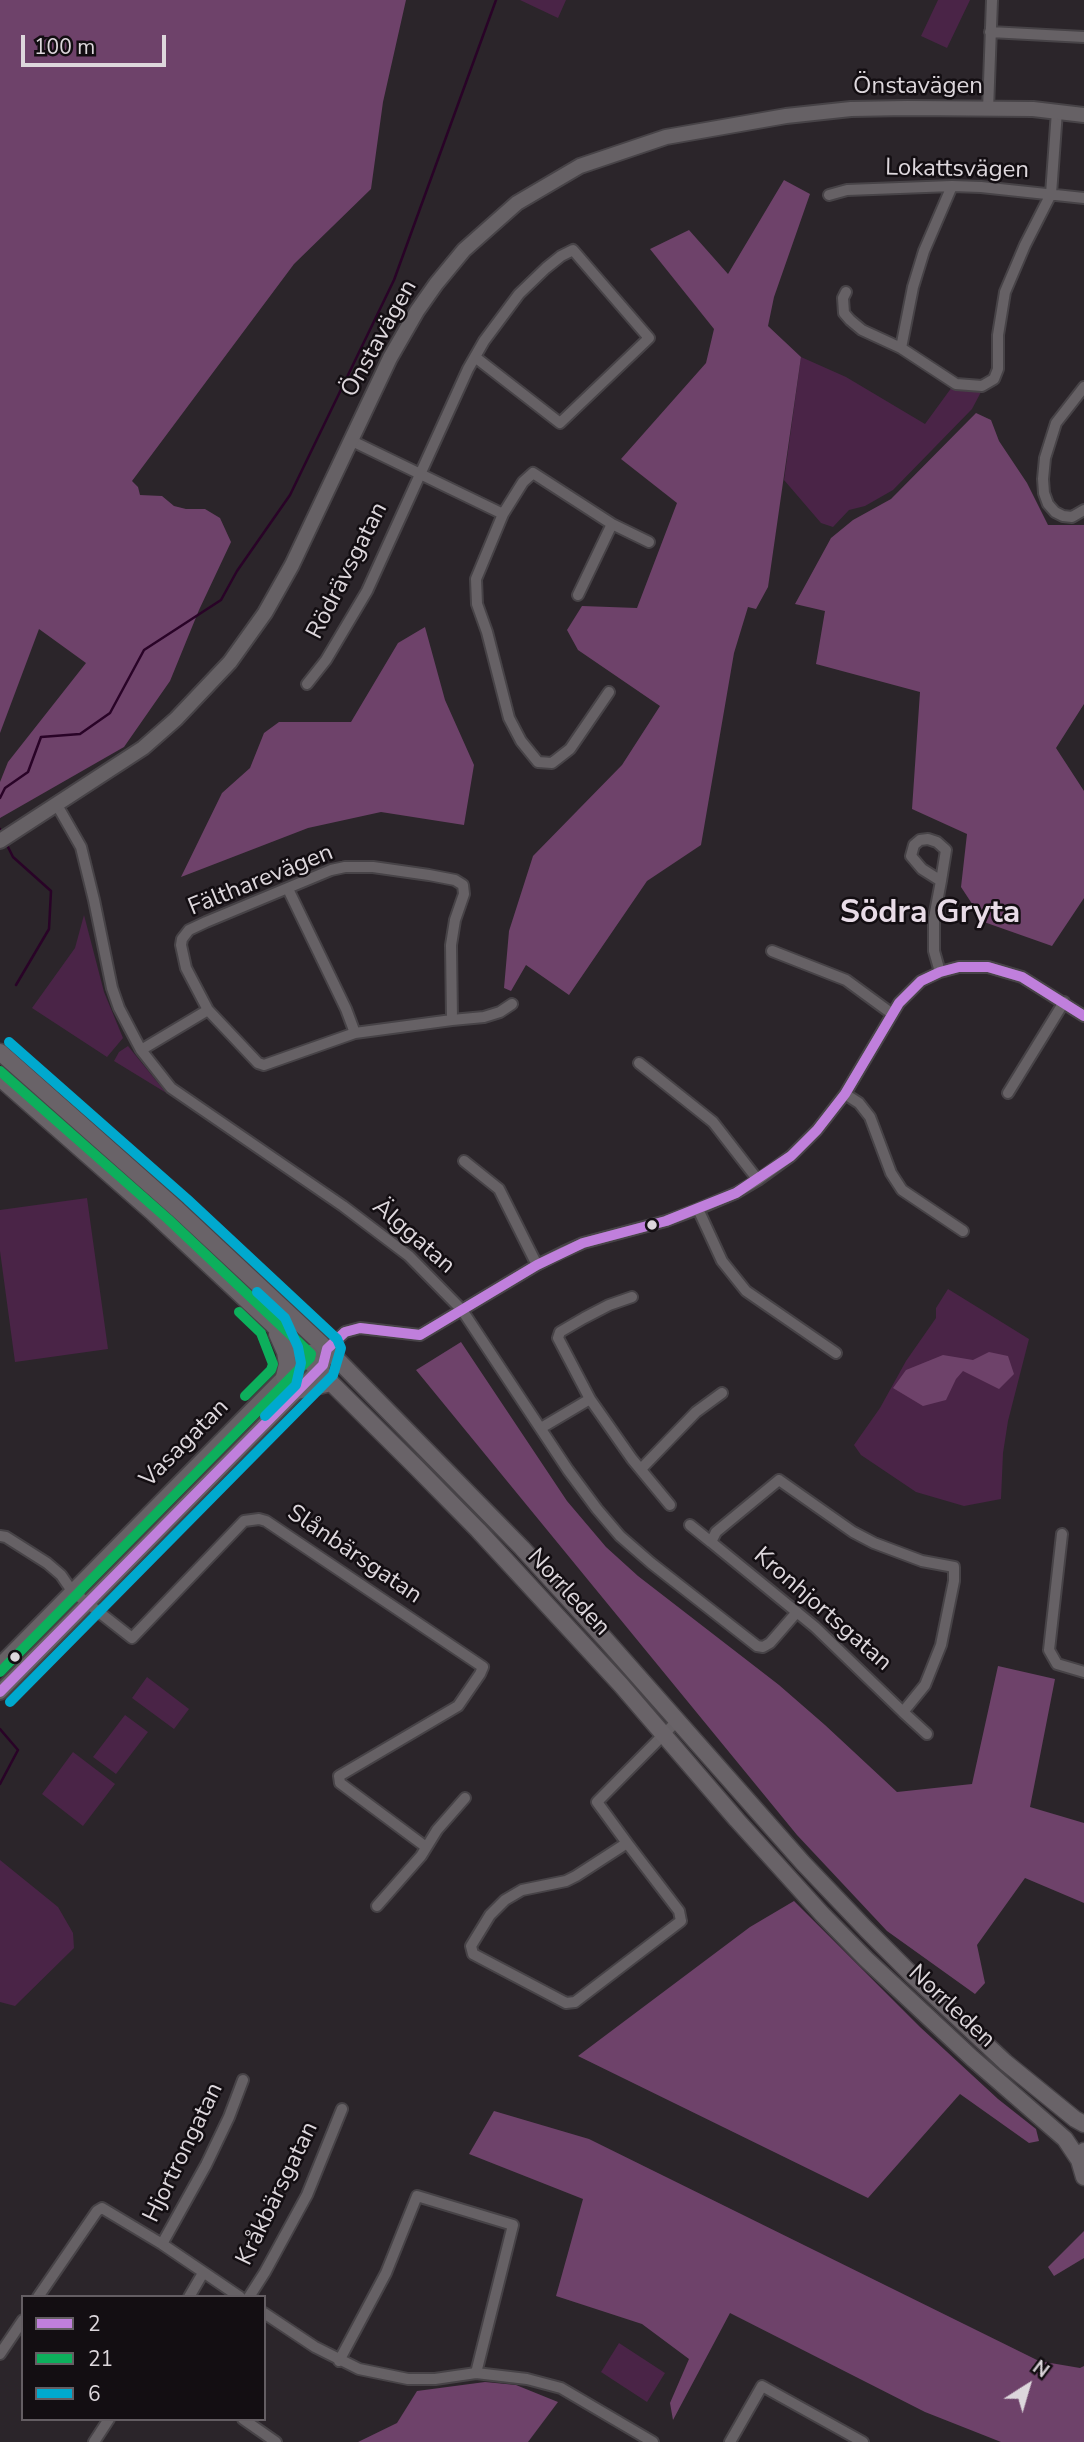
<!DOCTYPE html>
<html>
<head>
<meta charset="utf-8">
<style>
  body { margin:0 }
  #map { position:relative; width:1084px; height:2442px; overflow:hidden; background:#2b252a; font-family:"Nunito Sans",sans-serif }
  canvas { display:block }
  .legend { position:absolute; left:21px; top:2295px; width:245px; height:126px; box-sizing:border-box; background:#130e12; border:2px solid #645e63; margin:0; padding:9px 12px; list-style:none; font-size:21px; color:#ddd7dc }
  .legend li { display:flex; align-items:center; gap:14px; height:35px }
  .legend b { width:35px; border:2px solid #645e63 }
  .north { position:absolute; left:993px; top:2351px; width:70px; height:70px; -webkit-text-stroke:5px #130e12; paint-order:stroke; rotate:37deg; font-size:19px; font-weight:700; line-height:28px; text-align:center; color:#ddd7dc }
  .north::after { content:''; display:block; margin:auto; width:24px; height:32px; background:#ddd7dc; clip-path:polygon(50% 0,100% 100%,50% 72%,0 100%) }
  .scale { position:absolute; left:21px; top:35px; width:145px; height:32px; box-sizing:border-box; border:4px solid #ddd7dc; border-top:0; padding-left:9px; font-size:21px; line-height:24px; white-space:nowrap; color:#ddd7dc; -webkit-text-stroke:5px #130e12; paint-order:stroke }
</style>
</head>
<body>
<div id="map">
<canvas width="1084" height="2442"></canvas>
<ul class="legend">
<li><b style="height:9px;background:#c07fdc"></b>2</li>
<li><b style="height:9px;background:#0daf5c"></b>21</li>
<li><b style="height:9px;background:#00a9ce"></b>6</li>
</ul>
<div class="north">N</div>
<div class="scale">100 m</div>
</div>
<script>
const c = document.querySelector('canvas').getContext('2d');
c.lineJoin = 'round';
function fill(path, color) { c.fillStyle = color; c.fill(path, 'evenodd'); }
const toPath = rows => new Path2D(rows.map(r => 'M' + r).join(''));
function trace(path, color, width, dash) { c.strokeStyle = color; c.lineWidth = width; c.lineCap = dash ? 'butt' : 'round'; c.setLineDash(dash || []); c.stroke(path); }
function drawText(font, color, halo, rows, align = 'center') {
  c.font = font + ' "Nunito Sans",sans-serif'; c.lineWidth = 5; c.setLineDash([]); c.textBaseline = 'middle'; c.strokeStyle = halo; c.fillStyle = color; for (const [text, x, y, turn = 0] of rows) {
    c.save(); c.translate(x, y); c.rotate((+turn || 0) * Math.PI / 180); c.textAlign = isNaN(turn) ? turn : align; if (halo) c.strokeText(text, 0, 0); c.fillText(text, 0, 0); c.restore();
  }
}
fill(toPath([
  [520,0,566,0,558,18],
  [938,0,970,0,947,48,921,36],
  [801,357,846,377,925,424,952,387,981,392,972,409,893,490,865,506,849,510,833,527,821,523,784,480],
  [84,915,104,992,123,1038,107,1057,32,1008,75,948],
  [128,1046,167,1094,168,1094,114,1061,119,1052],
  [87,1198,108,1349,15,1362,0,1251,0,1210],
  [948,1289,1029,1339,1008,1421,1003,1453,1001,1499,964,1506,916,1492,861,1455,854,1445,880,1408,906,1361,936,1318,936,1308],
  [147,1677,189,1709,174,1729,132,1698],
  [125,1715,148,1732,116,1774,93,1757],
  [73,1752,115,1784,83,1826,42,1794],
  [0,1860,58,1907,73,1933,74,1948,15,2006,0,2002],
  [619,2343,665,2373,647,2402,601,2372]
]), '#4a2447');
fill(toPath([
  [0,0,406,0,383,102,371,189,294,264,132,481,138,487,140,495,162,496,174,506,186,509,205,509,220,518,231,542,199,610,170,681,124,747,0,818,0,782,8,762,86,663,39,629,0,733],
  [784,180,810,194,774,297,768,326,801,357,768,587,756,609,748,607,734,653,701,845,647,881,569,995,526,965,511,991,504,988,509,931,533,856,622,765,660,706,578,650,567,630,582,606,637,608,677,503,621,459,706,363,714,329,650,249,689,230,728,274],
  [976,413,991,420,999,441,1027,483,1048,525,1084,525,1084,704,1056,748,1084,791,1084,898,1052,946,984,922,961,887,967,834,912,809,920,692,816,664,825,611,795,604,831,538,853,520,891,499],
  [425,627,445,700,474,765,464,825,381,812,308,828,181,877,222,793,250,768,264,733,279,722,351,722,398,643],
  [461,1342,567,1501,606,1547,638,1576,779,1685,825,1725,897,1792,972,1784,998,1666,1055,1679,1030,1807,1084,1823,1084,1903,1025,1878,977,1945,985,1983,975,1994,887,1931,797,1835,416,1370],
  [989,1352,1008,1356,1014,1374,999,1389,963,1371,956,1379,946,1400,923,1406,893,1388,906,1370,943,1355,973,1360],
  [794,1901,920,2027,998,2099,1036,2129,1039,2141,1029,2143,960,2094,868,2198,578,2056,750,1927],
  [494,2111,589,2139,1039,2361,1080,2368,1084,2366,1084,2442,1001,2442,925,2412,730,2313,673,2420,670,2403,689,2359,642,2324,556,2296,583,2199,469,2154],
  [1084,2231,1084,2258,1054,2276,1048,2267],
  [485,2382,516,2385,558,2402,528,2442,358,2442,397,2423,417,2391]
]), '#6e426a');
trace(toPath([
  [0,798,5,788,28,772,41,737,80,734,110,713,144,650,221,600,237,571,290,495,394,280,496,0],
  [0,829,0,830],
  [8,847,13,857,51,891,49,929,16,985],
  [0,1729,18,1750,0,1784]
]), '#290327', 2.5);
const minor = toPath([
  [990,32,1084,37],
  [988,110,992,0],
  [829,195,847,190,952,186,981,187,1084,198],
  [846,292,843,298,844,313,850,320,862,330,901,348,956,384,982,386,994,379,998,369,998,335,1005,292,1025,245,1051,194,1057,111],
  [901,348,913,287,924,251,952,186],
  [1084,387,1056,423,1045,458,1043,479,1044,493,1048,504,1055,512,1063,516,1072,517,1084,510],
  [352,441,503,514],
  [578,595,612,524],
  [307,684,326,660,367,591,468,369,484,341,519,294,546,268,561,256,573,250,649,338,560,423,475,357],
  [609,692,570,749,552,763,538,762,521,741,509,718,487,632,477,604,476,579,503,514,523,482,533,473,612,524,649,542],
  [57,805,81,847,94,900,112,988,119,1008,141,1050,171,1088,343,1206,409,1256,462,1310,568,1470,597,1509,620,1536,651,1563,757,1646,763,1647,770,1643,797,1612],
  [345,867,373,867,429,875,455,880,463,885,464,894,455,920,451,945,452,1020,355,1033,264,1065,258,1063,208,1010,186,968,181,945,182,939,189,930,206,922,331,870,345,867],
  [288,889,346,1009,355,1033],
  [772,951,846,980,891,1013],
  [940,972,934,951,934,918,941,881,922,869,911,856,914,845,920,840,928,839,937,842,946,850,941,881],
  [452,1020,484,1017,500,1012,512,1004],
  [141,1050,208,1010],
  [639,1063,713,1122,758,1180],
  [1008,1093,1064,1002],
  [845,1094,859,1103,870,1117,891,1173,902,1190,963,1231],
  [464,1161,499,1189,537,1265],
  [698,1209,722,1261,746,1291,836,1353],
  [632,1297,609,1305,584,1318,560,1332,558,1338,590,1399,632,1459,670,1505],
  [327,1349,345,1332,360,1328,420,1335,537,1265,563,1252,583,1243,666,1221,698,1209,736,1193,758,1180,791,1156,817,1130,845,1094,899,1003,921,981,940,972,959,967,988,967,1022,977,1084,1016],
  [541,1428,590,1399],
  [641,1469,696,1412,722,1393],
  [779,1480,853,1532,874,1543,922,1561,954,1567,954,1581,941,1645,925,1685,903,1712,815,1627,711,1542,716,1532,779,1480],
  [690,1525,711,1542],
  [1062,1534,1049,1650,1057,1664,1084,1672],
  [0,1536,6,1537,47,1563,61,1575,72,1591,132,1638,244,1521,259,1519,266,1521,483,1667,480,1674,458,1706,339,1776,340,1783,426,1847],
  [903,1712,927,1734],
  [627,1843,679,1911,681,1921,575,2002,566,2003,473,1954,471,1946,490,1915,505,1900,522,1890,566,1881,576,1876,627,1843,597,1802,677,1721],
  [377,1906,421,1856,437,1830,465,1798],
  [162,2244,206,2165,229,2117,243,2080],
  [38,2297,97,2211,102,2208,162,2244,240,2297],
  [189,2297,203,2273],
  [249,2297,265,2272,307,2195,342,2109],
  [264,2313,315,2347,359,2369,408,2379,435,2379,476,2373,527,2379,561,2388,653,2442],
  [0,2354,23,2320],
  [339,2361,386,2273,417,2196,513,2225,476,2373],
  [243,2419,276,2442],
  [94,2442,109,2419],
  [730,2442,762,2386,863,2442]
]);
const tertiary = toPath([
  [0,841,143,748,176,719,230,662,265,613,292,565,390,358,417,311,436,284,464,250,517,203,580,166,666,137,786,116,851,109,907,108,1033,109,1084,115],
  [0,1665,284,1377,310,1352,327,1349,323,1365,0,1692]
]);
const secondary = toPath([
  [0,1052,177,1209,327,1349,522,1548,606,1640,803,1863,866,1929,913,1976,1005,2062,1075,2119,1084,2124],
  [0,1078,151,1211,273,1325,417,1468,478,1530,621,1685,737,1820,822,1914,866,1959,972,2058,1065,2139,1079,2160],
  [277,1334,285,1352,287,1364,284,1377],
  [297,1391,331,1383],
  [1084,2151,1079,2160,1084,2177]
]);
trace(minor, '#474347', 14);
trace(tertiary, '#474347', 18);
trace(secondary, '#474347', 19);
trace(minor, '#666165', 10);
trace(tertiary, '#666165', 14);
trace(secondary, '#696368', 16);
trace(toPath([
  [0,1692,323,1365,327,1349,345,1332,360,1328,420,1335,537,1265,583,1243,666,1221,736,1193,791,1156,817,1130,845,1094,899,1003,921,981,940,972,959,967,988,967,1022,977,1084,1016]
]), '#c07fdc', 10);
trace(toPath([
  [0,1071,168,1219,311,1354,310,1358,0,1672],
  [239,1312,261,1333,273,1364,271,1370,245,1396]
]), '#0daf5c', 10);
trace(toPath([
  [9,1042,187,1199,337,1339,341,1348,333,1375,10,1702],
  [257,1292,285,1318,298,1347,301,1363,296,1385,265,1416]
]), '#00a9ce', 10);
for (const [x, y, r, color] of [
  [652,1225,6,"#ddd7dc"],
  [15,1657,6,"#ddd7dc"]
]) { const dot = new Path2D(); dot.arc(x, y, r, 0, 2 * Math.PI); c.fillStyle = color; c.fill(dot); trace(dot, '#130e12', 2.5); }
drawText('24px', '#ddd7dc', '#130e12', [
  ["Önstavägen",918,87],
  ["Lokattsvägen",957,170,1],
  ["Önstavägen",380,339,-61],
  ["Rödrävsgatan",348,571,-63],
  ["Fältharevägen",261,881,-22],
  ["Älggatan",413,1237,41],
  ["Vasagatan",185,1444,-45],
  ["Slånbärsgatan",354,1555,34],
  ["Norrleden",568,1593,47],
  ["Kronhjortsgatan",822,1610,41],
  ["Norrleden",951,2007,43],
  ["Hjortrongatan",184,2153,-64],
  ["Kråkbärsgatan",278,2194,-64]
]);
drawText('bold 32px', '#e8dce7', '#130e12', [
  ["Södra Gryta",930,914]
]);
</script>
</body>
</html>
